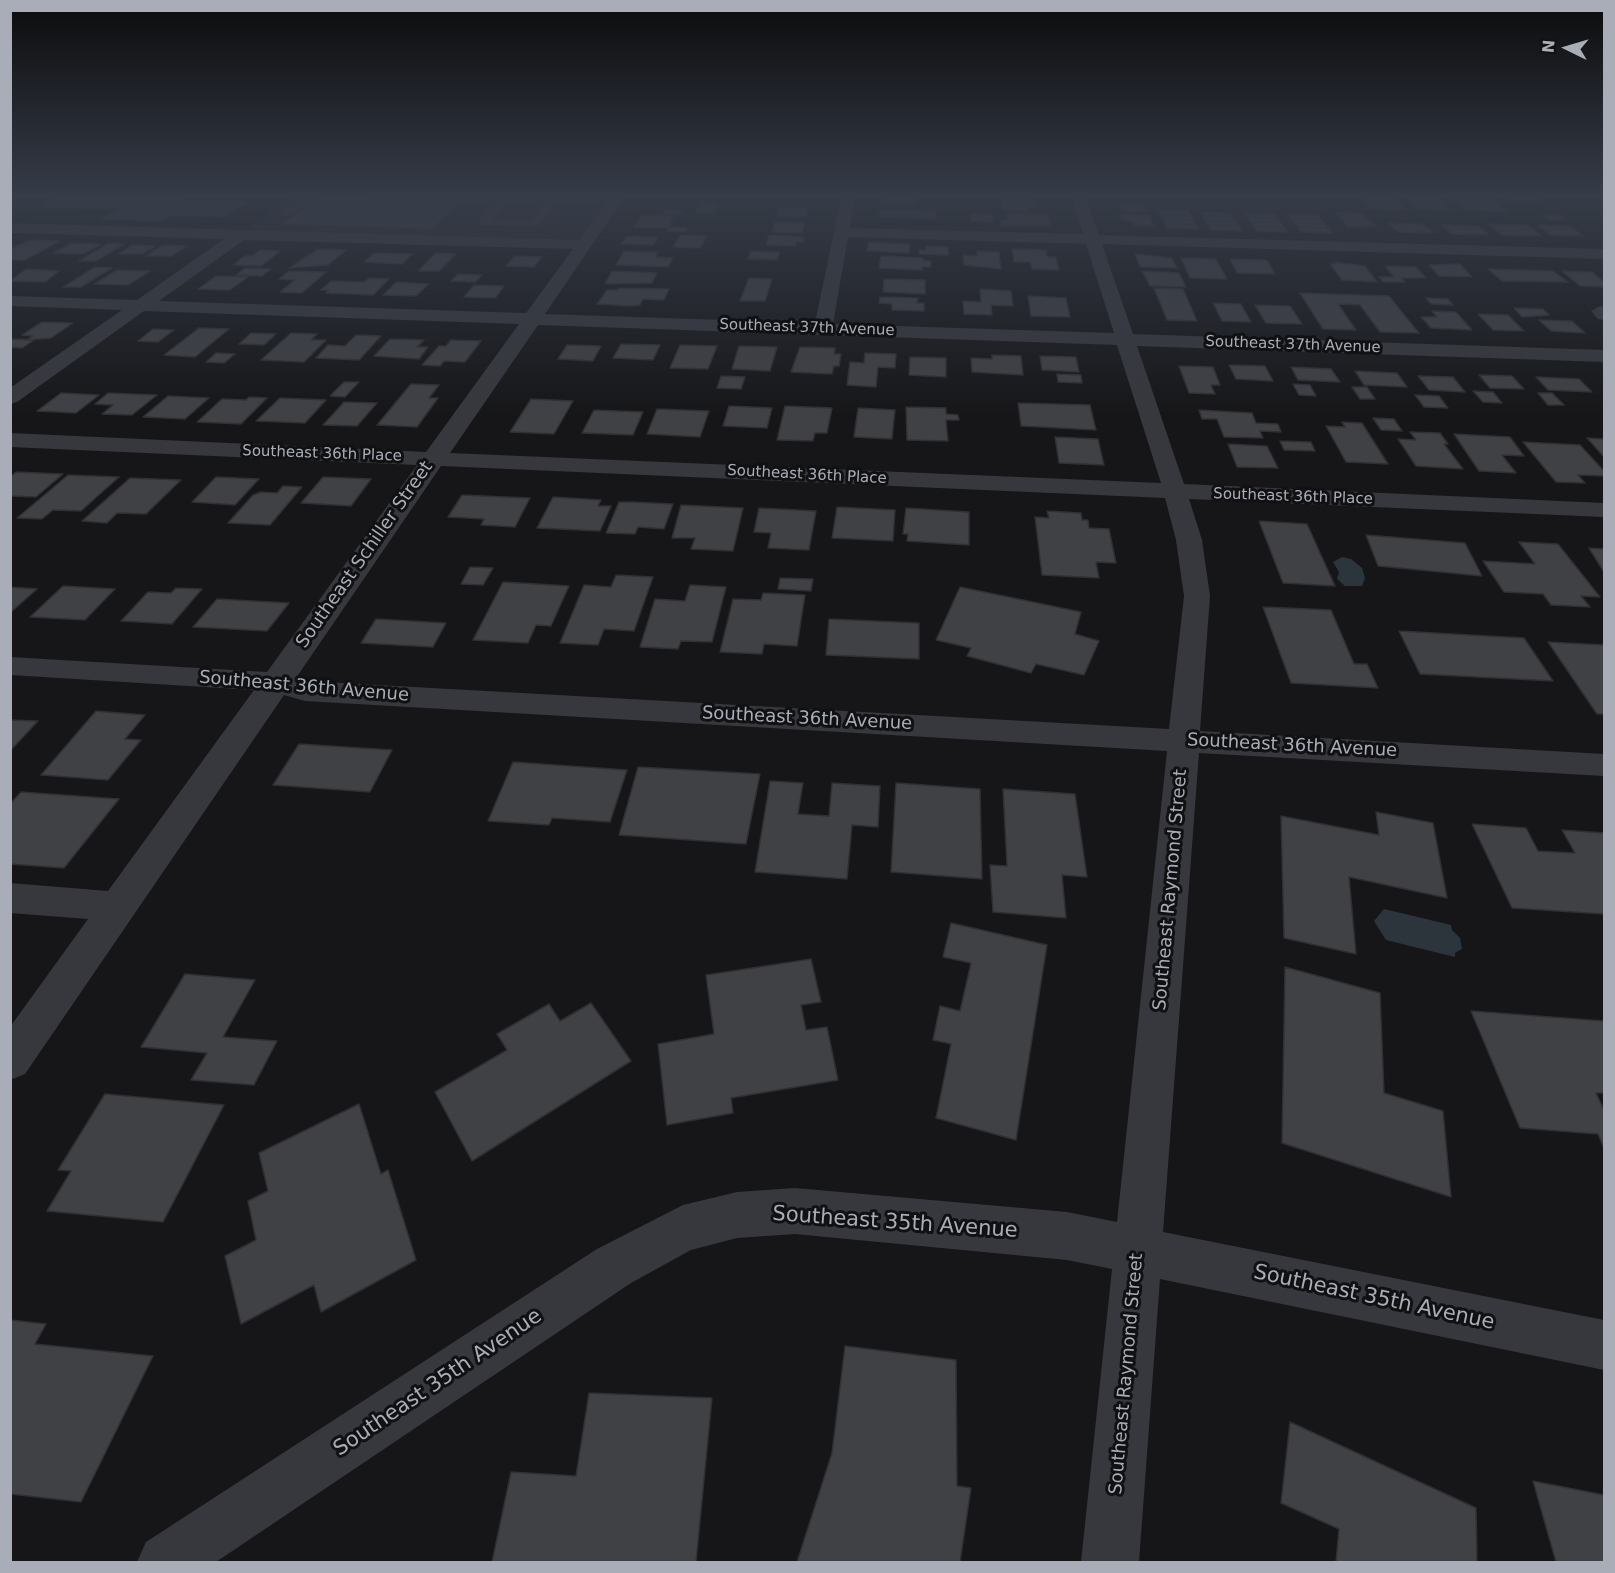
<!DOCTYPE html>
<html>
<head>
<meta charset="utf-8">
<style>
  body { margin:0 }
  #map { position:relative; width:1615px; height:1573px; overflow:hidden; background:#161618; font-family:"DejaVu Sans",sans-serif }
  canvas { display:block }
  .frame { position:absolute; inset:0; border:12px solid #a8adb8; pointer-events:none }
  .north { position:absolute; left:1537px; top:18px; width:60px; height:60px; -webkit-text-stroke:4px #111113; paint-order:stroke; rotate:275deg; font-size:16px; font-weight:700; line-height:24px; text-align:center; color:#a8adb8 }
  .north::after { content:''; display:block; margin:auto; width:21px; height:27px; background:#a8adb8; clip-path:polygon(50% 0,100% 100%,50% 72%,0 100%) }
</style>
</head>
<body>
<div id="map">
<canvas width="1615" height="1573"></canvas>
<div class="frame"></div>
<div class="north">N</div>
</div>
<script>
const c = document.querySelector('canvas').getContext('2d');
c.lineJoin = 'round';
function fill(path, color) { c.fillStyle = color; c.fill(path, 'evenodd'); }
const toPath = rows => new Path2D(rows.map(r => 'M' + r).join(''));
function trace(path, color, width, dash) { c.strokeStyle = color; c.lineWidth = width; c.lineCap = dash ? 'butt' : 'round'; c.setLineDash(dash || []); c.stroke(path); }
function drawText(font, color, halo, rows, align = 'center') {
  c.font = font + ' "DejaVu Sans",sans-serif'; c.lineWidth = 6; c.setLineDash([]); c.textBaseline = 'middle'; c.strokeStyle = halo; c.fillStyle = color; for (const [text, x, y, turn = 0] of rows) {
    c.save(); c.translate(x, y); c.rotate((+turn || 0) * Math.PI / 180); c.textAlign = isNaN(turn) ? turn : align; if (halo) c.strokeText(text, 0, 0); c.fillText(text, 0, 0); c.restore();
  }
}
fill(toPath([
  [290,198,615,198,582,244,238,234]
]), '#222225');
fill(toPath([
  [1342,557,1351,559,1362,568,1365,578,1362,586,1345,586,1337,579,1339,572,1333,562],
  [1384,909,1451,925,1452,930,1460,938,1462,949,1455,953,1455,957,1386,940,1374,921]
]), '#2c353c');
const building = toPath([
  [56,198,185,198,182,200,247,202,225,217,170,215,161,221,101,219,119,209,39,207,56,198],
  [318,198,371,198,461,201,432,229,282,224,318,198],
  [881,198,915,198,914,204,881,203,881,198],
  [1361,198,1395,198,1407,210,1372,209,1361,198],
  [1406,198,1439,198,1452,210,1417,209,1406,198],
  [1451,198,1491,199,1507,212,1465,210,1451,198],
  [1506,198,1536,198,1540,201,1508,200,1506,198],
  [1001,200,1035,200,1036,207,1027,207,1028,211,1003,210,1001,200],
  [701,203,719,204,714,214,695,213,701,203],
  [1119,203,1144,204,1148,211,1122,211,1119,203],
  [779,207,809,208,806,217,776,216,779,207],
  [666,210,684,210,682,215,663,214,666,210],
  [880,210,935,211,935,219,879,217,880,210],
  [1158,210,1188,211,1190,215,1160,215,1158,210],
  [1201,212,1230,213,1233,217,1203,216,1201,212],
  [1335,212,1360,213,1376,226,1348,227,1335,212],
  [1007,213,1048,215,1050,226,1001,226,1000,220,1007,220,1007,213],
  [1244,213,1274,214,1277,218,1247,217,1244,213],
  [971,214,993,214,993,222,971,221,971,214],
  [1120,214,1149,215,1154,226,1134,226,1132,221,1122,220,1120,214],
  [1288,214,1318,215,1321,219,1291,219,1288,214],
  [1160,215,1190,215,1193,220,1163,219,1160,215],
  [1543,215,1559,215,1566,220,1549,220,1543,215],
  [641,216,674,216,668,228,634,227,641,216],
  [1203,216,1233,217,1236,222,1205,221,1203,216],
  [1247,217,1277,218,1280,222,1250,222,1247,217],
  [1163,219,1193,220,1195,224,1165,224,1163,219],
  [1291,219,1321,219,1325,224,1294,223,1291,219],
  [1205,221,1236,222,1239,226,1208,225,1205,221],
  [775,222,805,223,802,233,772,232,775,222],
  [1250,222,1280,222,1284,227,1253,226,1250,222],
  [1294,223,1325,224,1328,228,1298,227,1294,223],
  [1388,223,1423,224,1433,233,1398,232,1388,223],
  [1165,224,1195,224,1198,229,1167,228,1165,224],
  [1488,224,1528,225,1542,236,1501,235,1488,224],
  [1208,225,1239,226,1242,231,1211,230,1208,225],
  [1442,225,1478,226,1489,235,1452,234,1442,225],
  [1538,225,1570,226,1583,236,1550,235,1538,225],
  [1253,226,1284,227,1288,232,1257,231,1253,226],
  [670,227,688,228,686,232,667,231,670,227],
  [1298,227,1328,228,1333,233,1301,232,1298,227],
  [680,235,707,236,700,248,673,247,680,235],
  [769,235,804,237,803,242,796,242,795,246,766,245,769,235],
  [627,236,658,237,653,245,621,244,627,236],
  [31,240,60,241,25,260,10,260,10,249,31,240],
  [869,242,910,244,909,253,867,251,869,242],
  [72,243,101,244,83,254,53,253,72,243],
  [109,243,124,244,96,261,79,261,109,243],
  [133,245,155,246,142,254,119,254,133,245],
  [163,245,187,246,171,256,146,256,163,245],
  [926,246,948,247,948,255,919,254,919,250,926,250,926,246],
  [318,249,346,250,328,265,289,268,318,249],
  [1012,249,1046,250,1047,257,1056,257,1059,270,1032,269,1030,262,1014,262,1012,249],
  [260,250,280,251,261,266,233,265,245,256,252,256,260,250],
  [624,251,658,252,655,257,673,258,668,267,616,265,624,251],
  [751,251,780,252,777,260,748,259,751,251],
  [977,251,999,252,1001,269,964,265,963,255,977,256,977,251],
  [374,253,412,254,402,264,364,262,374,253],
  [436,253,456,254,439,271,418,271,436,253],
  [1135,254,1172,258,1177,268,1140,267,1135,254],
  [515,256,542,257,534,267,506,266,515,256],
  [881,256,923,258,923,260,931,261,931,267,922,267,922,270,879,268,881,256],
  [1181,258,1216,259,1227,279,1190,278,1181,258],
  [1230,259,1267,260,1275,274,1237,273,1230,259],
  [1334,262,1365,266,1377,282,1342,280,1330,264,1337,264,1334,262],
  [1460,264,1472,277,1439,276,1429,265,1460,264],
  [1385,266,1416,267,1426,278,1401,278,1405,282,1383,282,1379,277,1394,277,1385,266],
  [95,267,112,268,81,287,63,287,95,267],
  [245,268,271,269,262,276,236,275,245,268],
  [26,269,59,271,45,282,10,281,26,269],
  [1488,269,1553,271,1568,282,1502,281,1488,269],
  [117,270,150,271,128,285,94,284,117,270],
  [289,271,326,272,302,293,280,292,295,280,279,279,289,271],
  [612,271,657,273,652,283,605,284,612,271],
  [1142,271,1179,273,1186,287,1150,286,1142,271],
  [1562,271,1592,272,1604,282,1604,287,1580,286,1562,271],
  [458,274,482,275,475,282,451,281,458,274],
  [216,276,248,277,230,290,198,289,216,276],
  [369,278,389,279,373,295,326,293,329,290,321,290,331,281,364,282,369,278],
  [749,278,772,279,765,301,740,301,749,278],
  [884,279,925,280,925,294,883,292,884,279],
  [396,282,429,284,416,296,383,295,396,282],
  [474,285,504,286,495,298,464,297,474,285],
  [619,288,669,289,664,300,643,299,640,305,630,306,597,304,607,290,618,290,619,288],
  [1154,288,1183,289,1197,321,1167,320,1154,288],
  [980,289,1011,291,1013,306,991,305,992,315,964,314,963,301,981,302,980,289],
  [1300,293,1389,296,1419,333,1380,332,1360,305,1338,304,1356,330,1323,329,1300,293],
  [1028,296,1066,298,1070,317,1031,316,1028,296],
  [880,297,918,298,917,303,924,303,924,311,892,310,892,304,879,303,880,297],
  [1426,298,1448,299,1453,305,1431,304,1426,298],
  [1213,303,1241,304,1251,322,1222,321,1213,303],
  [1255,305,1290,306,1302,324,1266,323,1255,305],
  [1514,308,1543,309,1549,315,1522,317,1514,308],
  [1432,311,1456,312,1472,330,1431,328,1421,317,1437,317,1432,311],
  [1478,314,1508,315,1524,331,1493,330,1478,314],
  [1539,320,1572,321,1585,333,1551,331,1539,320],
  [42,322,73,323,51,338,27,340,33,336,22,335,42,322],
  [199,328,229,329,195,357,164,355,199,328],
  [153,329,174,330,158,342,138,341,153,329],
  [251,333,276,334,264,345,239,344,251,333],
  [291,333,317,334,311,340,326,340,304,362,261,360,291,333],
  [356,335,381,336,359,360,316,358,328,345,345,346,356,335],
  [10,339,11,339,34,340,22,348,10,347,10,339],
  [390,339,424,340,417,347,428,347,419,359,374,356,390,339],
  [451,340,481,341,465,362,444,361,440,366,422,365,439,346,446,346,451,340],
  [621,344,660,345,653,360,613,358,621,344],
  [567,345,601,346,593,361,558,359,567,345],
  [680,345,717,346,708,369,670,368,680,345],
  [739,346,777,347,770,371,732,369,739,346],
  [800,347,835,348,834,354,841,354,839,366,834,366,832,374,791,372,800,347],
  [216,353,235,354,224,363,206,362,216,353],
  [865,353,896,354,895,368,878,367,876,387,847,385,850,362,864,363,865,353],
  [992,355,1021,356,1023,375,972,372,971,358,992,359,992,355],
  [1040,356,1076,357,1079,372,1042,370,1040,356],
  [910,357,946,358,946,377,909,375,910,357],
  [1229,365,1265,366,1273,381,1236,379,1229,365],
  [1179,366,1213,367,1220,385,1211,385,1215,394,1189,393,1179,366],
  [1291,367,1331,369,1340,382,1298,380,1291,367],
  [1355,371,1397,373,1407,387,1364,385,1355,371],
  [1057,374,1081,375,1082,383,1058,382,1057,374],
  [1479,375,1512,376,1524,389,1490,388,1479,375],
  [721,376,745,377,741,389,717,388,721,376],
  [1418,376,1453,377,1465,392,1429,390,1418,376],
  [1536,377,1579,379,1592,392,1548,390,1536,377],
  [344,382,359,382,345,397,330,396,344,382],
  [411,384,439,385,429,398,438,398,417,427,377,425,411,384],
  [1293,384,1310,385,1316,396,1299,395,1293,384],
  [1352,387,1367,387,1375,399,1360,399,1352,387],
  [1473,391,1493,392,1502,403,1483,402,1473,391],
  [61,393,99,395,76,413,37,411,61,393],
  [108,393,157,395,132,415,102,414,113,405,95,404,108,393],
  [1538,393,1552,393,1564,405,1548,405,1538,393],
  [1415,395,1439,396,1448,408,1424,407,1415,395],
  [168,396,209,398,185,419,143,417,168,396],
  [249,397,267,398,241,424,197,422,222,399,246,400,249,397],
  [280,398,326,400,305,423,256,421,280,398],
  [531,399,573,401,554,434,510,432,531,399],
  [344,402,377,403,357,426,323,425,344,402],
  [1018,403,1090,405,1096,430,1021,426,1018,403],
  [729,406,772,408,767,428,723,426,729,406],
  [785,406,832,408,827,433,815,433,813,441,777,440,785,406],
  [906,407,946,408,946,414,958,415,959,420,946,420,948,441,907,440,906,407],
  [858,408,895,410,892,439,854,437,858,408],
  [657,409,709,411,700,437,647,434,657,409],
  [594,410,643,412,633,435,582,433,594,410],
  [1199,410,1252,413,1256,423,1278,424,1281,432,1260,431,1263,438,1224,437,1217,419,1202,419,1199,410],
  [1373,418,1394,419,1402,431,1381,430,1373,418],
  [1342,422,1362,423,1388,464,1346,462,1326,426,1345,427,1342,422],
  [1410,432,1440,433,1448,444,1444,444,1463,469,1416,466,1398,439,1416,440,1410,432],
  [1454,434,1510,437,1524,456,1502,455,1516,473,1479,471,1454,434],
  [1055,437,1098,439,1104,465,1059,463,1055,437],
  [1587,438,1604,439,1604,457,1587,438],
  [1280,441,1311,442,1315,451,1284,450,1280,441],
  [1523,442,1580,445,1604,471,1604,476,1578,475,1585,483,1556,482,1523,442],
  [1228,444,1267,446,1278,468,1237,467,1228,444],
  [16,472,63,474,36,497,10,496,10,477,16,472],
  [68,475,119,477,81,511,53,510,42,519,17,518,68,475],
  [216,477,259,479,235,505,192,502,216,477],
  [323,477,371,479,351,506,301,503,323,477],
  [130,478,181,480,146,514,117,513,107,523,82,521,130,478],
  [283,486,302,487,270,525,228,523,253,495,261,492,277,493,283,486],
  [462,495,530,498,515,527,481,525,484,519,448,517,462,495],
  [553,497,601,500,598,506,611,506,600,531,537,528,553,497],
  [619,502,633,502,673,504,664,529,638,527,635,534,606,533,619,502],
  [681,505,743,508,733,551,691,549,695,538,672,538,681,505],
  [837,507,895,510,893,541,832,538,837,507],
  [759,508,816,511,809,550,768,548,771,533,754,532,759,508],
  [906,508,969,512,969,545,907,541,908,534,903,534,906,508],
  [1047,511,1081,513,1082,520,1088,520,1089,528,1109,529,1116,563,1096,562,1099,578,1042,575,1035,517,1049,518,1047,511],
  [1259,521,1307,524,1335,586,1283,583,1259,521],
  [1366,535,1465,543,1482,576,1378,566,1366,535],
  [1519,542,1558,544,1600,597,1581,596,1590,607,1551,605,1543,594,1504,592,1483,561,1535,564,1519,542],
  [1589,548,1604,549,1604,572,1589,548],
  [470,567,493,568,483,585,461,584,470,567],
  [616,575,653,577,634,631,604,629,598,645,560,643,584,585,611,587,616,575],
  [780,578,813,579,811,591,778,589,780,578],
  [503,582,554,585,569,586,551,626,536,625,528,643,473,640,503,582],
  [690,585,726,587,712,642,681,641,678,649,640,647,655,599,685,601,690,585],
  [63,586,115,589,85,620,30,617,63,586],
  [10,587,37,589,10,613,10,587],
  [960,587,1081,612,1075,634,1099,641,1084,675,1036,664,1031,673,967,656,971,648,936,640,960,587],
  [176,588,202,589,172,624,121,621,148,592,171,593,176,588],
  [763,593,805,595,797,646,764,644,762,654,720,652,733,599,761,600,763,593],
  [217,599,289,603,267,631,193,627,217,599],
  [1263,607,1331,610,1354,664,1367,664,1378,688,1291,683,1263,607],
  [376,619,446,623,433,647,361,643,376,619],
  [829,619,919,623,919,659,826,655,829,619],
  [1399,631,1524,638,1553,681,1420,674,1399,631],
  [1548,642,1604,645,1604,714,1597,714,1548,642],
  [96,711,145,715,125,739,141,740,108,780,41,775,96,711],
  [10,720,38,721,10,751,10,720],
  [299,744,392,750,370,792,273,785,299,744],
  [513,762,627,770,610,822,552,818,549,825,488,821,513,762],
  [638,767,760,774,746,844,619,835,638,767],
  [770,781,803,783,798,814,829,816,832,783,880,786,878,827,852,825,847,879,755,872,770,781],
  [896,783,980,789,982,879,891,872,896,783],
  [1003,789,1075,794,1087,877,1062,875,1066,918,993,912,990,865,1007,866,1003,789],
  [21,792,119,799,64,868,10,864,10,804,21,792],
  [1376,812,1433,823,1447,898,1349,877,1356,954,1284,938,1281,816,1379,835,1376,812],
  [1472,824,1526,828,1538,851,1575,853,1562,830,1604,833,1604,914,1512,908,1472,824],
  [951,923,1047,945,1016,1140,936,1118,951,1044,933,1040,940,1006,960,1011,971,963,943,957,951,923],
  [811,959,821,1002,801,1005,806,1030,827,1027,838,1080,731,1098,733,1113,667,1125,658,1044,714,1034,706,975,811,959],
  [1285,967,1380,993,1384,1093,1443,1111,1451,1197,1282,1143,1285,967],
  [185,974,255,980,223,1037,277,1041,254,1085,191,1080,207,1053,141,1047,185,974],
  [591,1003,631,1061,472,1161,435,1092,507,1050,497,1034,549,1004,560,1021,591,1003],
  [1471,1011,1604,1021,1604,1093,1596,1093,1604,1110,1604,1148,1598,1134,1520,1128,1471,1011],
  [105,1094,224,1105,163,1222,47,1211,71,1171,58,1170,105,1094],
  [359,1104,381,1174,388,1170,416,1260,321,1312,314,1285,241,1324,225,1256,256,1240,248,1201,268,1191,259,1153,359,1104],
  [10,1320,46,1324,35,1344,153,1356,81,1502,10,1494,10,1320],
  [845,1346,956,1360,957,1486,971,1488,960,1562,797,1562,832,1453,845,1346],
  [589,1393,712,1398,696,1562,492,1562,511,1472,576,1476,589,1393],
  [1290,1422,1476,1508,1477,1562,1336,1562,1339,1529,1281,1503,1290,1422],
  [1533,1481,1604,1495,1604,1562,1556,1562,1533,1481]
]);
fill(building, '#404145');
trace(building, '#303034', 1.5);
fill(toPath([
  [301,198,312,198,290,216,282,216,282,212,301,198],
  [500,198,511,198,491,220,531,221,550,198,560,198,538,226,479,225,479,221,500,198]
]), '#37383d');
fill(toPath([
  [610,198,624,198,545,314,815,323,841,198,855,198,850,228,1083,234,1072,198,1086,198,1099,235,1604,249,1604,259,1102,244,1133,334,1604,350,1604,362,1137,346,1184,484,1604,503,1604,517,1189,499,1202,540,1210,596,1200,731,1604,754,1604,776,1199,753,1163,1232,1604,1320,1604,1370,1160,1279,1139,1562,1081,1562,1112,1269,1067,1260,795,1234,737,1238,691,1250,631,1283,216,1562,137,1562,146,1542,597,1249,683,1205,737,1192,795,1188,1067,1212,1117,1222,1167,751,305,701,284,695,25,1074,10,1080,10,1027,88,919,10,913,10,883,108,891,254,690,10,675,10,657,267,672,417,465,10,447,10,433,426,452,519,324,144,311,17,402,10,404,10,388,122,310,10,306,10,296,137,300,224,239,10,233,10,223,579,240,610,198],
  [848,237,1086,244,1114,333,833,324,848,237],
  [244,240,573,249,526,313,159,301,244,240],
  [538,325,1117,345,1161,483,450,453,538,325],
  [441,466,1165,498,1176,540,1184,596,1169,729,306,681,296,678,441,466],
  [1600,306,1604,307,1604,320,1598,319,1591,311,1600,306]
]), '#37383d');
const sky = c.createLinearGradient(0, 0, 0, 418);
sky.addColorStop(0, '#0c0c0d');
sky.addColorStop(0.47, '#363c48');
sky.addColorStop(1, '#363c4800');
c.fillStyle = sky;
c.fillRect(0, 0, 1615, 418);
drawText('15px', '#a8adb8', '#111113', [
  ["Southeast 37th Avenue",807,328,2],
  ["Southeast 37th Avenue",1293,345,2],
  ["Southeast 36th Place",322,454,2],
  ["Southeast 36th Place",807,475,3],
  ["Southeast 36th Place",1293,497,2]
]);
drawText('18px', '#a8adb8', '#111113', [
  ["Southeast Schiller Street",365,555,-55],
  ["Southeast 36th Avenue",304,687,5],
  ["Southeast 36th Avenue",807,719,3],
  ["Southeast 36th Avenue",1292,746,3],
  ["Southeast Raymond Street",1171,890,-85],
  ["Southeast Raymond Street",1127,1374,-85]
]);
drawText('21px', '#a8adb8', '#111113', [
  ["Southeast 35th Avenue",895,1223,4],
  ["Southeast 35th Avenue",1374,1298,12],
  ["Southeast 35th Avenue",438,1383,-34]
]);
</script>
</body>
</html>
